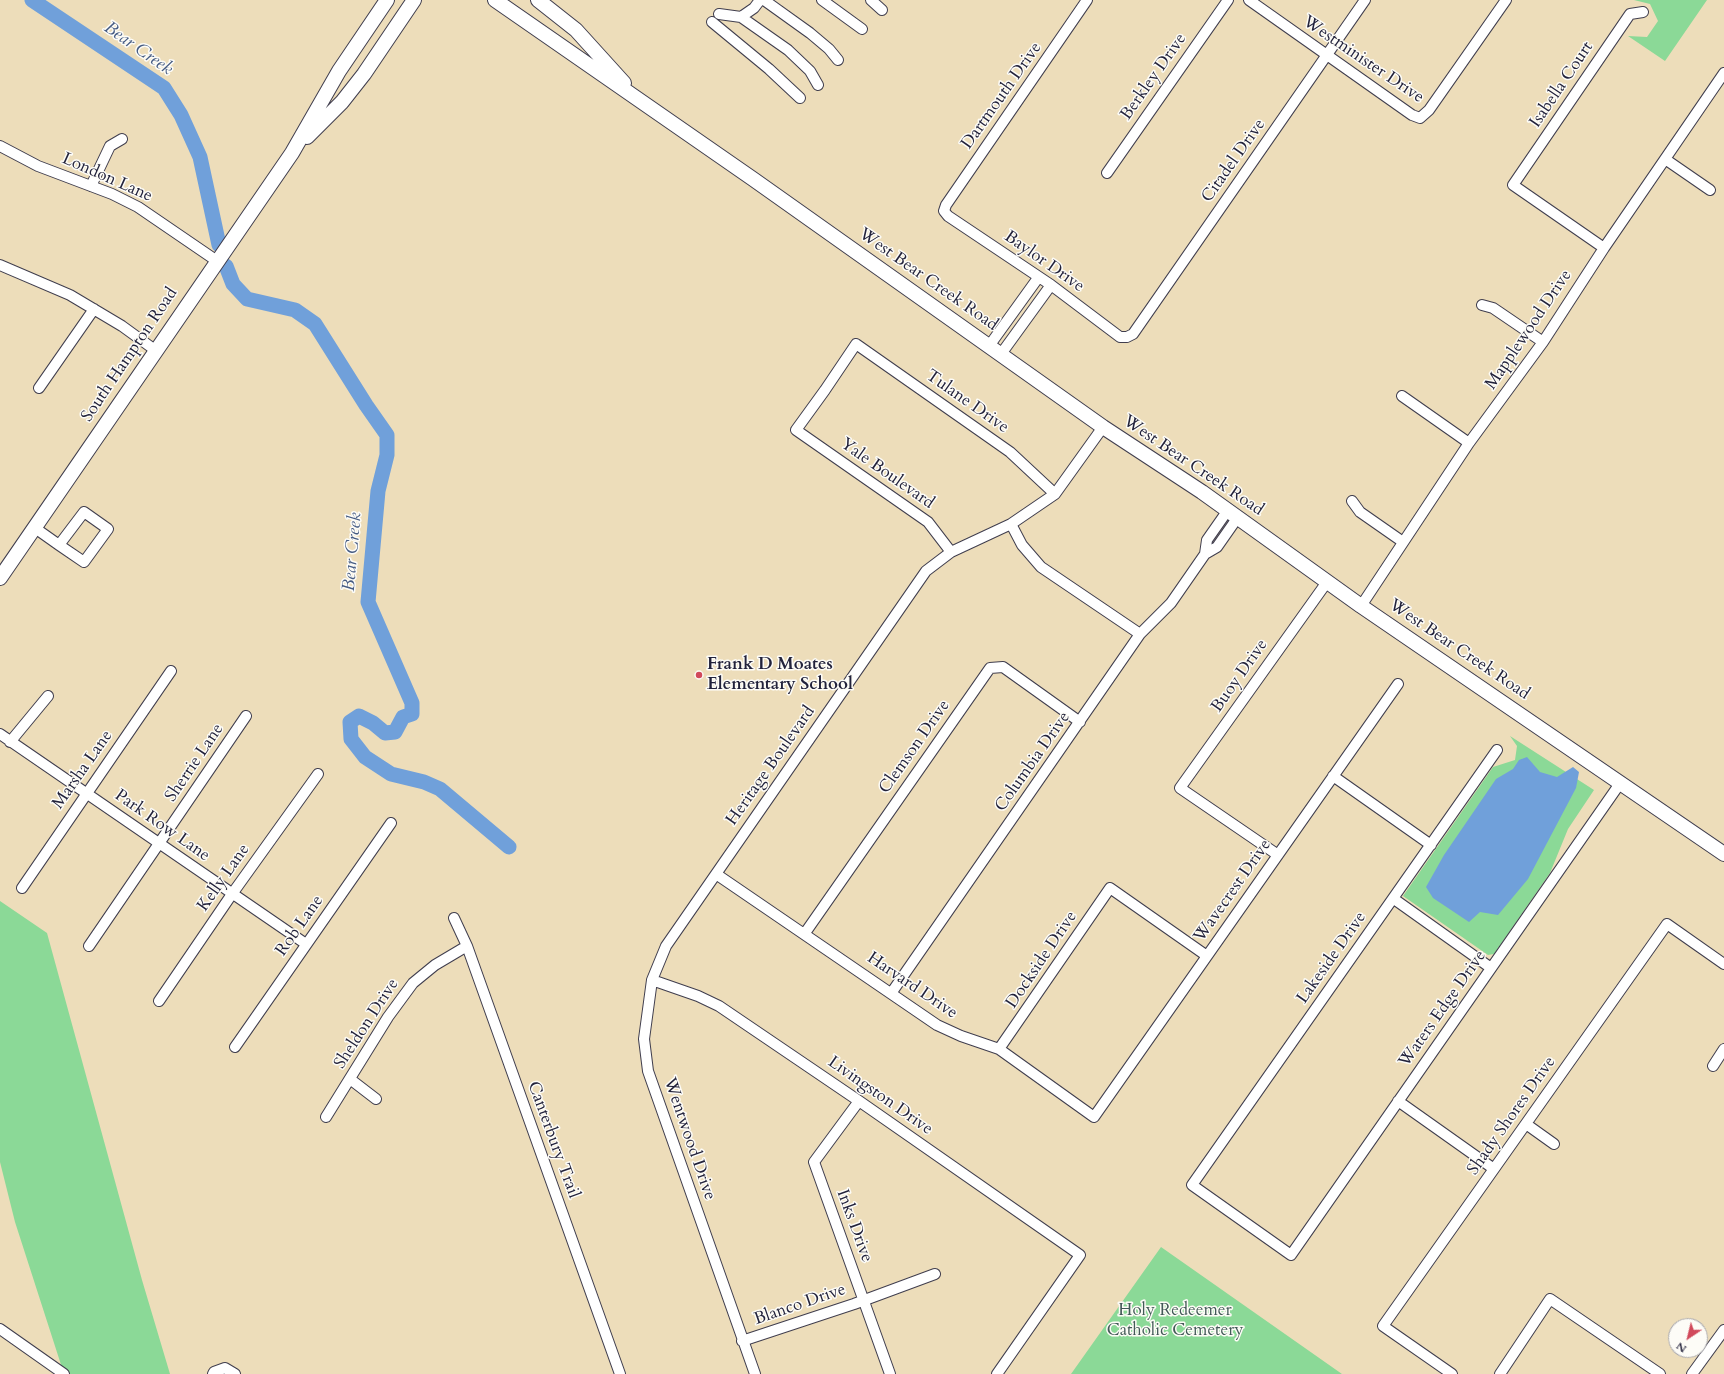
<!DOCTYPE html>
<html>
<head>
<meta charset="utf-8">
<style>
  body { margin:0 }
  #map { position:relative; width:1724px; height:1374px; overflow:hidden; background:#edddba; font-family:Cardo,serif }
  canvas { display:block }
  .north { position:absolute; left:1668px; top:1318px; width:40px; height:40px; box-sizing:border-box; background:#fdfcf7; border:1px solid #a5a5ac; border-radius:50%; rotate:215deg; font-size:11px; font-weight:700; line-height:16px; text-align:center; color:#22223b }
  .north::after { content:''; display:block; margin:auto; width:14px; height:18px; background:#d1495b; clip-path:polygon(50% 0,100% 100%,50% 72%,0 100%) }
</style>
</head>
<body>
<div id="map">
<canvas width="1724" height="1374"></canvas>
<div class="north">N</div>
</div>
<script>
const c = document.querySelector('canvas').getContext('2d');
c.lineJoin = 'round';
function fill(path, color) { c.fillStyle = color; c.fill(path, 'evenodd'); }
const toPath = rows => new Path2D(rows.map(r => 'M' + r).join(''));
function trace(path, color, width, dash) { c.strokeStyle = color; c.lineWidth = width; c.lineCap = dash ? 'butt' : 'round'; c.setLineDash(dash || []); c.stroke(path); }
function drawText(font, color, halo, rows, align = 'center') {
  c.font = font + ' Cardo,serif'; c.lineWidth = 3; c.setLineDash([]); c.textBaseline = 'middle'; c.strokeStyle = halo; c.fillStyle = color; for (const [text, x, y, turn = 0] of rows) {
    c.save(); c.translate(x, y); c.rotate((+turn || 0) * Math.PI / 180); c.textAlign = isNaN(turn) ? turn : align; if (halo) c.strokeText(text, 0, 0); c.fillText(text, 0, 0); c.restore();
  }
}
fill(toPath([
  [1634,0,1707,0,1665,61,1628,36,1647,37,1658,21,1650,4],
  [1510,736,1594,790,1568,829,1550,873,1494,954,1488,955,1403,896,1493,767,1515,760,1517,746],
  [0,901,47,933,142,1280,170,1374,64,1374,15,1222,0,1162],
  [1161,1247,1342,1374,1071,1374]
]), '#8bd997');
fill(toPath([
  [1527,757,1540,772,1557,777,1573,767,1579,772,1576,788,1528,879,1498,915,1480,912,1469,922,1433,898,1426,887,1444,855,1496,779,1513,769,1519,760]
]), '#70a0da');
trace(toPath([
  [32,0,164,88,181,115,200,157,219,245],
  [226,266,233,284,247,299,295,310,315,324,366,405,387,435,387,455,378,491,368,602,412,703,412,714,403,717,395,732,385,733,373,723,359,716,350,722,351,739,365,757,391,774,424,782,440,789,509,847]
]), '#70a0da', 15);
const minor = toPath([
  [764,0,810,33,829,49,838,60],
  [822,0,862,29],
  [871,0,882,10],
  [1087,0,946,205,944,211,948,216,1051,285,1120,337,1127,337,1133,334,1365,0],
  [1249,0,1412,115,1420,118,1429,110,1506,0],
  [719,14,741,17,788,50,810,71,818,85],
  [741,17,754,8,760,0],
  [712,22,769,69,800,98],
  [0,146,38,166,112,194,138,207,217,261],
  [1665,159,1710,190],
  [1107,173,1228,0],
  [91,186,110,146,122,139],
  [1604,248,1513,185,1630,14,1643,12],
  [0,265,70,295,122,326,155,350],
  [1482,305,1493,308,1543,342],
  [989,346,1038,278],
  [1001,354,1051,285],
  [39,388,94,309],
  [1402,396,1469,443],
  [1352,501,1360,512,1403,542],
  [1011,524,1022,545,1041,567,1140,634],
  [35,528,59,545,84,562,108,529,84,512,59,545],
  [951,552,928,522,796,430,825,390,856,344,1010,452,1055,494],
  [1205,554,1207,540,1228,510],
  [1361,606,1469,443,1543,342,1604,248,1724,73],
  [0,734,306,944],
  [10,742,48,696],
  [1497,750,1192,1185,1291,1255,1621,782],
  [1333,776,1431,845],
  [1278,855,1180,788,1327,582],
  [716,874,937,1025,961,1036,999,1049,1094,1117,1398,684],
  [22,888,171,671],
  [1394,899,1491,968],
  [454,918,467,946,620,1374],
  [805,933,990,668,1003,667,1080,722],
  [89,946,246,716],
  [652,980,698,996,719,1006,859,1101,1080,1255,997,1374],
  [892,992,1140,634,1171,603,1205,554,1217,547,1238,517],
  [159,1001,232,894,318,774],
  [235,1047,391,823],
  [999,1049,1110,888,1207,956],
  [1713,1066,1724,1049],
  [350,1079,376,1099],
  [859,1101,814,1162,890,1374],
  [1398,1101,1494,1169],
  [326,1117,388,1017,413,983,435,965,467,946],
  [1526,1124,1554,1144],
  [0,1329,64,1374],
  [742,1341,854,1304,935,1274],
  [213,1374,214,1372,225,1368,235,1374],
  [755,1374,648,1071,644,1039,652,980,666,946,926,571,951,552,1011,524,1055,494,1103,427],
  [1452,1374,1383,1326,1667,924,1724,964],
  [1500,1374,1550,1299,1660,1374],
  [1692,1374,1724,1330]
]);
const secondary = toPath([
  [495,0,753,179,1103,427,1202,492,1361,606,1724,854],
  [538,0,576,30,624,83],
  [307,137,342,102,364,74,414,0],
  [0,578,292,153,339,71,387,0]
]);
trace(minor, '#403e4e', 12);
trace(secondary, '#403e4e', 16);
trace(minor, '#fff', 10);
trace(secondary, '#fff', 14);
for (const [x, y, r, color] of [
  [699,675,4,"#d1495b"]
]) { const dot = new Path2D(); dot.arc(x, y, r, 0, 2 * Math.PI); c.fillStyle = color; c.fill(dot); trace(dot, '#fdfcf7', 1.5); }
drawText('17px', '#22223b', '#fdfcf7', [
  ["Westminister Drive",1363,60,34],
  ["Berkley Drive",1154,77,-55],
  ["Isabella Court",1562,85,-56],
  ["Dartmouth Drive",1002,96,-55],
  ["Citadel Drive",1234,161,-55],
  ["London Lane",107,178,24],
  ["Baylor Drive",1044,262,35],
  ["West Bear Creek Road",928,280,35],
  ["Mapplewood Drive",1529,330,-56],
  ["South Hampton Road",130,355,-56],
  ["Tulane Drive",967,402,35],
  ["West Bear Creek Road",1193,466,34],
  ["Yale Boulevard",887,474,35],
  ["West Bear Creek Road",1459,650,34],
  ["Buoy Drive",1240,676,-55],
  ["Clemson Drive",915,747,-55],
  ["Columbia Drive",1033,762,-55],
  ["Sherrie Lane",195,763,-56],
  ["Heritage Boulevard",771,766,-55],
  ["Marsha Lane",83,770,-55],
  ["Park Row Lane",162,826,35],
  ["Kelly Lane",224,878,-55],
  ["Wavecrest Drive",1233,891,-55],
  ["Rob Lane",300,926,-55],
  ["Lakeside Drive",1332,958,-55],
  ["Dockside Drive",1042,960,-56],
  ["Harvard Drive",912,986,34],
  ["Waters Edge Drive",1443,1009,-55],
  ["Sheldon Drive",367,1024,-57],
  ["Livingston Drive",880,1096,35],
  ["Shady Shores Drive",1512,1116,-55],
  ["Wentwood Drive",689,1139,71],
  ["Canterbury Trail",553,1140,70],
  ["Inks Drive",854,1226,70],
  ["Blanco Drive",800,1305,-19]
]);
drawText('bold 17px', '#22223b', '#fdfcf7', [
  ["Frank D Moates",707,665],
  ["Elementary School",707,685]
], 'left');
drawText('17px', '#425957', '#fdfcf7', [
  ["Holy Redeemer",1175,1311],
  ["Catholic Cemetery",1175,1331]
]);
drawText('italic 18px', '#455b83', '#fdfcf7', [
  ["Bear Creek",138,49,35],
  ["Bear Creek",353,552,-85]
]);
</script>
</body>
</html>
